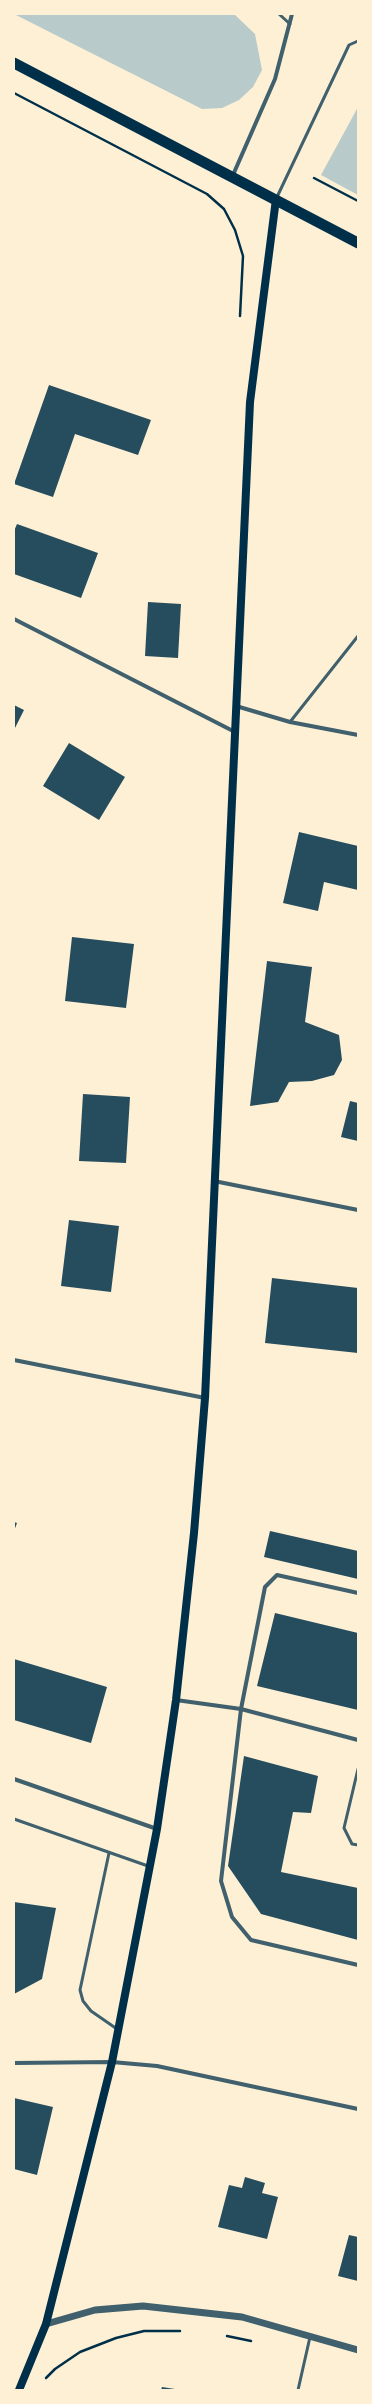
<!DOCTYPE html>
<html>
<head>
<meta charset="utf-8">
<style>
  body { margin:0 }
  #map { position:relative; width:372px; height:2404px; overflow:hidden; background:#fdf0d5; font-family:"Golos Text",sans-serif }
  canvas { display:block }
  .frame { position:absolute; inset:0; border:15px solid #fdf0d5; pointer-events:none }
</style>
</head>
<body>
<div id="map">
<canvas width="372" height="2404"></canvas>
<div class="frame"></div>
</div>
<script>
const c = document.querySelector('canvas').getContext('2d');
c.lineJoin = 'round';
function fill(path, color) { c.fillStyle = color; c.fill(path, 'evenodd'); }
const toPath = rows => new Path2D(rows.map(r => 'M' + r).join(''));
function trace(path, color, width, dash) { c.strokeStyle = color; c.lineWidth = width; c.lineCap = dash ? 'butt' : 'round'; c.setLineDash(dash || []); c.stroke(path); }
fill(toPath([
  [14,14,234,14,255,34,262,70,253,87,239,100,222,108,202,109],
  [358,107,358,195,321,175]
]), '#b9caca');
fill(toPath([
  [49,385,151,420,138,455,75,434,53,497,14,484],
  [17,524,98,553,81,598,14,574,14,531],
  [148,602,181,604,178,658,145,656],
  [14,705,24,710,14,730],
  [69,743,125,777,99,820,43,786],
  [299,832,358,846,358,890,324,882,318,911,283,903],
  [72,937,134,944,126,1008,65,1001],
  [267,961,312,967,305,1022,339,1035,342,1060,334,1075,312,1081,289,1082,278,1102,250,1106],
  [83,1094,130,1097,126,1163,79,1161],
  [350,1101,358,1103,358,1141,341,1137],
  [69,1220,119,1226,111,1292,61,1286],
  [272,1278,358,1288,358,1353,265,1343],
  [14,1522,17,1523,14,1531],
  [270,1531,358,1551,358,1579,264,1557],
  [275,1613,358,1633,358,1710,257,1686],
  [14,1659,107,1687,91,1743,14,1720],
  [244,1756,318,1776,311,1813,293,1812,281,1872,358,1888,358,1940,261,1914,228,1866],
  [14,1902,56,1908,42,1979,14,1994],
  [14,2098,53,2107,37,2175,14,2169],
  [245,2177,265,2183,262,2193,278,2197,267,2239,218,2227,229,2185,242,2188],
  [349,2235,358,2237,358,2281,338,2276],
  [162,2387,175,2389,175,2390,161,2390]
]), '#264d5e');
trace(toPath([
  [14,93,207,194,224,209,235,230,243,256,240,316],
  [314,178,358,201],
  [227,2336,251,2341],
  [46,2378,55,2369,80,2352,116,2338,144,2331,180,2331]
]), '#003049', 2.5);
trace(toPath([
  [279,14,290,24],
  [277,197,349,45,358,41],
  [290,722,358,636],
  [358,1769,344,1828,352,1844,358,1845],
  [14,1819,148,1866],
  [109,1853,80,1990,83,2001,91,2011,117,2029],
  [298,2390,310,2337]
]), '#3f606c', 3);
trace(toPath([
  [233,175,275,79,292,14],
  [14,619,235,732],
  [236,706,290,722,358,735],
  [214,1181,358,1210],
  [14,1360,205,1398],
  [358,1593,277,1575,265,1587,241,1709,221,1881,232,1917,251,1940,358,1965],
  [176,1700,241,1709,358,1740],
  [14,1779,157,1829],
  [14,2063,112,2062,157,2066,358,2109]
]), '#3f606c', 4);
trace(toPath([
  [46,2324,95,2310,143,2306,242,2317,358,2350]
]), '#3f606c', 7);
trace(toPath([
  [19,2390,46,2324,112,2062,157,1829,176,1700,194,1533,205,1398,250,402,276,199]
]), '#003049', 8);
trace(toPath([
  [14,63,358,243]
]), '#003049', 11);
</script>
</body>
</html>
